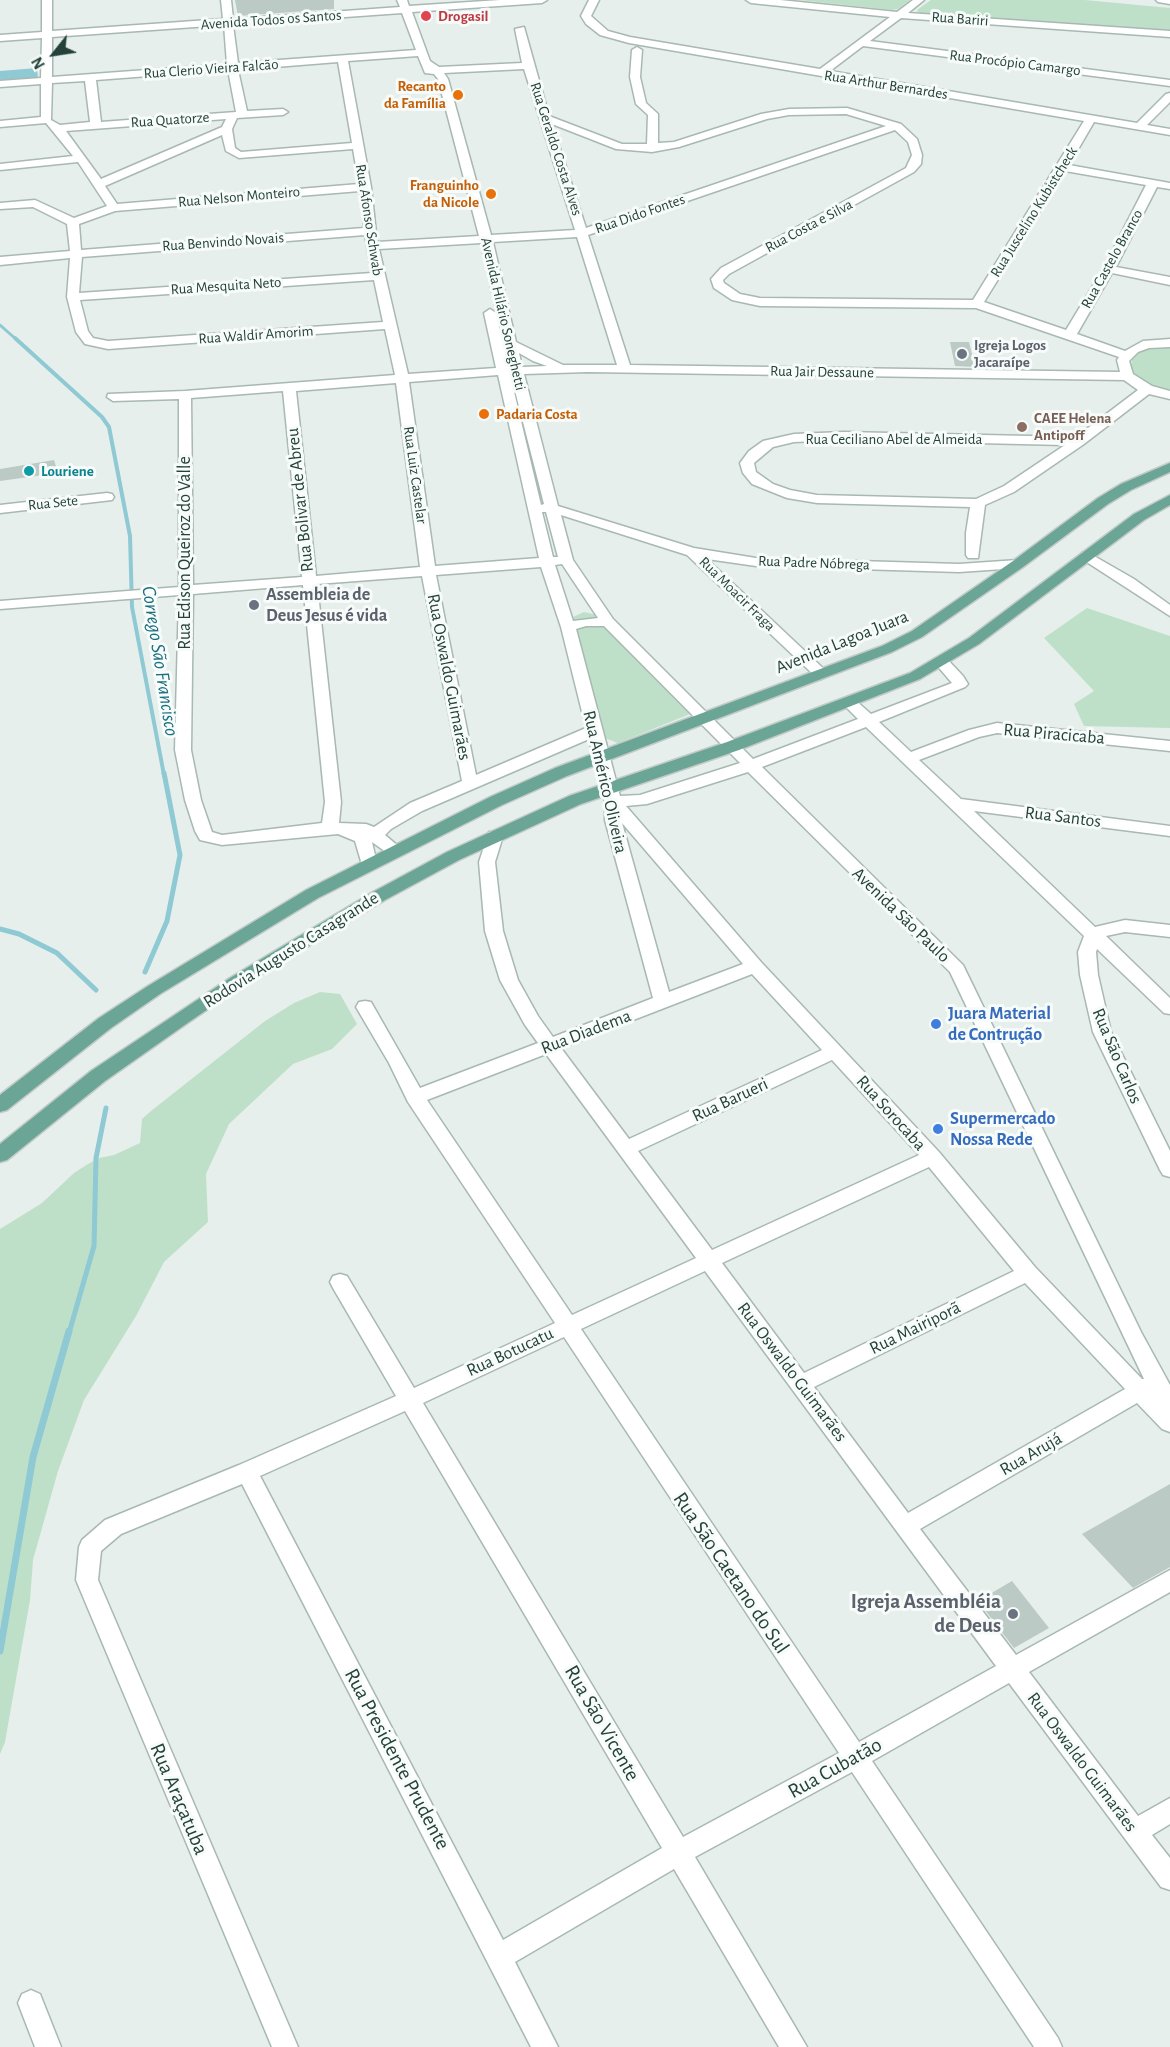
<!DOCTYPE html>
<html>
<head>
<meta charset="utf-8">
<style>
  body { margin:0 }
  #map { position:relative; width:1170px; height:2047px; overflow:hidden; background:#e6efeb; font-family:"Alegreya Sans",sans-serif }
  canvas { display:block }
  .north { position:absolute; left:24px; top:24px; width:60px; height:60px; -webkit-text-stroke:4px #f7fbf9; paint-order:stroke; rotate:240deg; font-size:16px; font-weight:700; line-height:24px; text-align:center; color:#24423a }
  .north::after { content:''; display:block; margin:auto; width:21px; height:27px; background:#24423a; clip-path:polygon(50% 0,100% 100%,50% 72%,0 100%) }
</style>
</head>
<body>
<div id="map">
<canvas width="1170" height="2047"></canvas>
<div class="north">N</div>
</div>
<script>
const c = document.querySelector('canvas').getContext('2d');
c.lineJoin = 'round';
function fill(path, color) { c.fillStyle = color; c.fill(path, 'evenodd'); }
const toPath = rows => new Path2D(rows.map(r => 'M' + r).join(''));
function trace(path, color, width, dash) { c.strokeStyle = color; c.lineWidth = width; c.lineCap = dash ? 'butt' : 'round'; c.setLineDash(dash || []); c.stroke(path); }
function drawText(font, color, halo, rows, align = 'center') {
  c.font = font + ' "Alegreya Sans",sans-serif'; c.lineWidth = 6; c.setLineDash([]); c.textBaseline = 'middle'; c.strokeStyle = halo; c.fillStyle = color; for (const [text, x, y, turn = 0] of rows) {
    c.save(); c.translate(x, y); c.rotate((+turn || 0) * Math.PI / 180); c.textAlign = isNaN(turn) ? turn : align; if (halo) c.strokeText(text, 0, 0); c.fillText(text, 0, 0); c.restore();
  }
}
fill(toPath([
  [799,0,910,0,898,9,892,10],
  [931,0,1085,0,1170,8,1170,34,924,15,918,12,917,10],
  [1170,345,1170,391,1146,383,1131,371,1132,358,1140,351,1153,347],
  [1087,608,1170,636,1170,728,1084,726,1074,704,1094,691,1044,638],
  [584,612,597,615,691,712,690,714,618,743,605,738,573,617],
  [320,992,340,994,357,1024,332,1049,293,1064,229,1124,206,1174,208,1222,164,1262,136,1316,84,1400,58,1471,33,1560,30,1600,5,1742,0,1754,0,1229,42,1203,74,1173,88,1164,99,1158,114,1155,140,1143,142,1119,151,1111,265,1021,294,1003]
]), '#bfe0c8');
fill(toPath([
  [37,68,38,78,0,80,0,71]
]), '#8ec9d4');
trace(toPath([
  [0,325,17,340]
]), '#8ec9d4', 3);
trace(toPath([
  [15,338,102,417,109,427,130,536,132,607,164,775]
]), '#8ec9d4', 4);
trace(toPath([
  [0,929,19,934,57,953,96,990],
  [145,972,167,921,180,855,164,773],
  [69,1333,94,1246,96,1158,106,1108]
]), '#8ec9d4', 5);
trace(toPath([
  [0,1651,33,1457,69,1331]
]), '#8ec9d4', 7);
fill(toPath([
  [235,0,334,0,334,9,238,16],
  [950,342,969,342,975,367,955,366],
  [54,460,58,473,0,481,0,469],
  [1170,1484,1170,1567,1133,1588,1082,1534],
  [1012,1581,1049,1628,1014,1648,978,1601]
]), '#bbcac4');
const minor = toPath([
  [42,0,52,0,52,31,223,19,221,0,231,0,233,19,400,7,397,0,407,0,409,6,500,0,547,0,542,3,412,12,430,61,439,67,522,63,515,29,524,27,549,116,622,144,647,144,648,115,636,104,630,77,632,50,637,47,642,50,640,77,646,103,658,114,658,143,674,142,761,114,789,109,847,108,901,124,917,139,922,155,921,164,914,172,729,274,723,280,724,283,740,294,760,298,973,300,1084,121,629,43,600,35,586,24,581,16,589,0,599,0,591,16,608,31,630,37,820,69,890,17,751,3,746,0,780,0,897,12,913,0,924,0,908,13,1170,31,1170,37,901,18,870,41,1170,80,1170,86,863,46,830,71,1137,123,1166,94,1170,93,1170,102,1147,125,1170,129,1170,135,1094,122,1069,165,1170,183,1170,189,1157,187,1116,267,1170,277,1170,285,1112,273,1077,334,1125,351,1143,341,1170,339,1170,347,1149,348,1138,352,1129,361,1133,374,1152,386,1170,391,1170,399,1149,394,1084,444,1014,492,985,505,978,558,968,558,966,555,966,533,970,507,817,503,787,498,752,484,743,473,740,463,749,451,763,441,794,434,844,432,1076,437,1138,390,1124,380,588,372,524,374,558,506,694,548,756,558,959,564,1018,560,1025,564,1018,568,959,572,756,566,707,559,826,671,829,674,821,679,816,677,687,555,561,515,573,560,613,619,753,759,858,719,841,702,844,699,854,699,871,714,952,683,934,662,942,657,947,659,963,676,968,684,965,687,879,722,911,752,969,730,997,723,1170,741,1170,751,997,733,979,737,919,760,961,799,1170,826,1170,836,974,811,1095,927,1125,920,1170,925,1170,937,1125,932,1106,936,1170,998,1170,1014,1164,1013,1097,949,1096,952,1098,975,1111,1032,1170,1151,1170,1177,1163,1175,1160,1170,1093,1032,1080,975,1078,952,1084,936,866,727,762,767,963,965,1141,1332,1170,1385,1170,1432,1162,1429,1137,1403,920,1529,1016,1655,1170,1570,1170,1592,1029,1672,1138,1816,1170,1798,1170,1824,1152,1835,1170,1858,1170,1890,1161,1887,1009,1683,872,1761,1058,2038,1062,2047,1034,2047,852,1772,695,1857,807,2047,779,2047,674,1869,515,1962,558,2047,531,2047,242,1484,121,1534,101,1551,98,1580,298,2047,272,2047,76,1580,79,1547,82,1540,105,1520,239,1465,396,1396,333,1288,330,1282,333,1276,340,1274,347,1276,414,1388,555,1323,408,1102,389,1063,356,1007,359,1002,365,1001,371,1002,420,1088,538,1043,525,1025,500,980,485,931,479,862,489,832,501,832,503,836,495,862,503,931,518,980,538,1016,553,1037,653,998,605,820,605,802,589,739,422,811,391,829,385,835,404,851,402,855,390,855,372,842,377,864,375,868,363,868,355,841,338,834,222,845,200,840,195,831,185,800,175,750,179,595,0,609,0,601,179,587,179,399,113,401,107,397,108,394,185,391,395,375,385,329,108,349,85,344,76,332,67,297,70,258,0,265,0,257,70,251,67,224,33,207,0,209,0,203,35,200,74,218,107,206,78,162,0,170,0,164,73,156,46,123,0,127,0,121,41,117,41,84,0,87,0,81,41,78,42,38,0,41,0,35,42,32,42,0],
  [402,13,416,50,238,63,233,25,402,13],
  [224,25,227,64,52,77,52,37,224,25],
  [418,56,425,73,434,74,438,79,479,236,377,242,371,187,348,61,418,56],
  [338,62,352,143,241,152,235,148,232,129,237,118,283,115,288,112,283,109,247,111,238,70,338,62],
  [524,69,575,230,491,235,448,79,444,73,524,69],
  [228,70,236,112,101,122,96,80,228,70],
  [85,81,90,122,60,125,51,120,52,83,85,81],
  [846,114,886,126,586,228,552,124,616,149,652,152,679,147,767,119,789,115,846,114],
  [226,119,222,127,101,179,66,131,226,119],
  [895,130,908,142,912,155,906,168,721,268,711,279,714,288,732,300,760,306,976,308,1119,357,1117,360,1120,372,630,365,588,235,895,130],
  [222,135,226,151,239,158,353,149,359,184,117,204,105,186,222,135],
  [1065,171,1146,185,1103,269,1066,330,984,302,1065,171],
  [360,191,364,228,81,250,79,224,115,211,360,191],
  [365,235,372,273,79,293,82,257,365,235],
  [577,237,617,365,563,365,516,342,493,242,577,237],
  [481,243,509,367,496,313,490,309,484,313,496,368,408,374,379,249,481,243],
  [374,280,383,322,108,341,93,338,88,331,80,300,374,280],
  [519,353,533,361,547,366,522,367,519,353],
  [498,375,539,558,435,566,409,382,498,375],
  [510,375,511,375,544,504,541,505,510,375],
  [396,383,420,567,316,576,296,391,396,383],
  [283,391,302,577,193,585,191,398,283,391],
  [844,440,1065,445,1004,486,976,499,817,495,790,490,773,484,756,472,754,463,773,447,794,442,844,440],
  [542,512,546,512,558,557,553,557,542,512],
  [562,564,598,618,573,621,555,565,562,564],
  [541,567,561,627,586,728,476,775,436,575,541,567],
  [422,576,462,781,410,803,374,827,366,824,339,823,341,802,317,584,422,576],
  [303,585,325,802,322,823,222,835,212,832,201,800,191,750,193,594,303,585],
  [586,626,604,626,740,763,640,795,620,796,576,629,586,626],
  [748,772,950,972,1144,1379,1142,1379,1035,1267,939,1152,761,962,626,806,647,804,748,772],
  [622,823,743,964,669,992,622,823],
  [752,974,822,1050,629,1139,561,1048,752,974],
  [546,1054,696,1258,572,1315,427,1100,546,1054],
  [832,1060,919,1155,712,1250,638,1151,832,1060],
  [929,1167,1014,1271,804,1373,722,1263,929,1167],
  [705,1271,996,1666,859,1742,581,1329,705,1271],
  [1025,1283,1125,1389,908,1513,814,1387,1025,1283],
  [564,1337,839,1753,683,1837,423,1403,564,1337],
  [405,1411,662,1848,503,1940,260,1476,405,1411],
  [1156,0,1170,0,1170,4,1158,2,1156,0],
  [107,493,112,494,114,497,112,500,0,513,0,505,107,493],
  [1087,552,1134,579,1170,605,1170,616,1082,559,1080,556,1082,553,1087,552],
  [31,1990,40,1994,61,2047,35,2047,18,2003,22,1994,31,1990]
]);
const major = toPath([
  [1170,463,1170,472,1131,490,1108,504,1023,567,922,637,892,652,567,776,502,805,318,898,160,994,111,1028,7,1110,0,1112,0,1095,99,1018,148,986,306,890,490,797,555,768,882,646,912,631,1013,561,1098,498,1121,484,1170,463],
  [1170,495,1170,505,1144,520,979,644,920,679,739,750,581,804,459,860,385,900,242,986,189,1022,105,1081,7,1160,0,1162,0,1144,91,1071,230,978,373,892,447,852,569,796,727,742,910,673,969,638,1134,514,1170,495]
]);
trace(minor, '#a8b8b2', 3);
trace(major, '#c2cac8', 3);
fill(minor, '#fff');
fill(major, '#6aa596');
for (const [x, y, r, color] of [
  [426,16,6,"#e0444e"],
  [458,95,6,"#e8710a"],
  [491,194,6,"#e8710a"],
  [962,354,6,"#6b7280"],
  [484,414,6,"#e8710a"],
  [1022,427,6,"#8d6e63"],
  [29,471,6,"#0f9aa8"],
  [254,605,6,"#6b7280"],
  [936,1024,6,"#3f7fe0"],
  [938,1129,6,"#3f7fe0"],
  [1013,1614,6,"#6b7280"]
]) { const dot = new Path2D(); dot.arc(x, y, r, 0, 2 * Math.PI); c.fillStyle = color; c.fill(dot); trace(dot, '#f7fbf9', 2); }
drawText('bold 15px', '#be3a42', '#f7fbf9', [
  ["Drogasil",438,16]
], 'left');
drawText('15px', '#24423a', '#f7fbf9', [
  ["Rua Bariri",960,19,4],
  ["Avenida Todos os Santos",271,20,-4],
  ["Rua Procópio Camargo",1015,63,7],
  ["Rua Clerio Vieira Falcão",211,69,-4],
  ["Rua Arthur Bernardes",886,85,9],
  ["Rua Quatorze",170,120,-4],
  ["Rua Geraldo Costa Alves",556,149,72],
  ["Rua Nelson Monteiro",239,197,-5],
  ["Rua Juscelino Kubistcheck",1034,212,-58],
  ["Rua Dido Fontes",640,214,-19],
  ["Rua Afonso Schwab",369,220,81],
  ["Rua Costa e Silva",809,226,-28],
  ["Rua Benvindo Novais",223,242,-4],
  ["Rua Castelo Branco",1112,259,-61],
  ["Rua Mesquita Neto",226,286,-4],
  ["Avenida Hilário Soneghetti",503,314,77],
  ["Rua Waldir Amorim",256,335,-4],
  ["Rua Jair Dessaune",822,372,1],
  ["Rua Ceciliano Abel de Almeida",894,439],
  ["Rua Luiz Castelar",415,475,82],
  ["Rua Sete",53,503,-6],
  ["Rua Padre Nóbrega",814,563,2],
  ["Rua Moacir Fraga",737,594,44]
]);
drawText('bold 15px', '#c56008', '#f7fbf9', [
  ["Recanto",446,86],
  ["da Família",446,103],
  ["Franguinho",479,185],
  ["da Nicole",479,202],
  ["Padaria Costa",496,414,"left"]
], 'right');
drawText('bold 15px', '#5b616d', '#f7fbf9', [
  ["Igreja Logos",974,345],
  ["Jacaraípe",974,362]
], 'left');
drawText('bold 15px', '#785e54', '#f7fbf9', [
  ["CAEE Helena",1034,418],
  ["Antipoff",1034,435]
], 'left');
drawText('bold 15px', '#0d838f', '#f7fbf9', [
  ["Louriene",41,471]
], 'left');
drawText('18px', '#24423a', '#f7fbf9', [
  ["Rua Bolivar de Abreu",300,500,-96],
  ["Rua Edison Queiroz do Valle",185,553,-90],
  ["Avenida Lagoa Juara",842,642,-22],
  ["Rua Oswaldo Guimarães",449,677,79],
  ["Rua Piracicaba",1054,734,5],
  ["Rua Américo Oliveira",605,782,77],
  ["Rua Santos",1063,817,7],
  ["Avenida São Paulo",901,915,44],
  ["Rodovia Augusto Casagrande",291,950,-32],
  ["Rua Diadema",586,1032,-21],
  ["Rua São Carlos",1117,1056,67],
  ["Rua Barueri",730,1100,-25],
  ["Rua Sorocaba",891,1113,48],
  ["Rua Mairiporã",915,1328,-26],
  ["Rua Botucatu",510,1352,-25],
  ["Rua Oswaldo Guimarães",792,1372,53],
  ["Rua Arujá",1031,1454,-30],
  ["Rua Oswaldo Guimarães",1082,1762,53]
]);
drawText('bold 18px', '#5b616d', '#f7fbf9', [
  ["Assembleia de",266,595],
  ["Deus Jesus é vida",266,616]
], 'left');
drawText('bold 18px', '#366cbe', '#f7fbf9', [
  ["Juara Material",948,1014],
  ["de Contrução",948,1035],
  ["Supermercado",950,1119],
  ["Nossa Rede",950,1140]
], 'left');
drawText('italic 20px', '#1c6f80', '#f7fbf9', [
  ["Corrego São Francisco",160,661,81]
]);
drawText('21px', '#24423a', '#f7fbf9', [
  ["Rua São Caetano do Sul",731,1573,56],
  ["Rua São Vicente",602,1723,60],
  ["Rua Presidente Prudente",397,1759,62],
  ["Rua Cubatão",835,1768,-29],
  ["Rua Araçatuba",179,1799,67]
]);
drawText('bold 21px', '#5b616d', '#f7fbf9', [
  ["Igreja Assembléia",1001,1602],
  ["de Deus",1001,1626]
], 'right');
</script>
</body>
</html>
